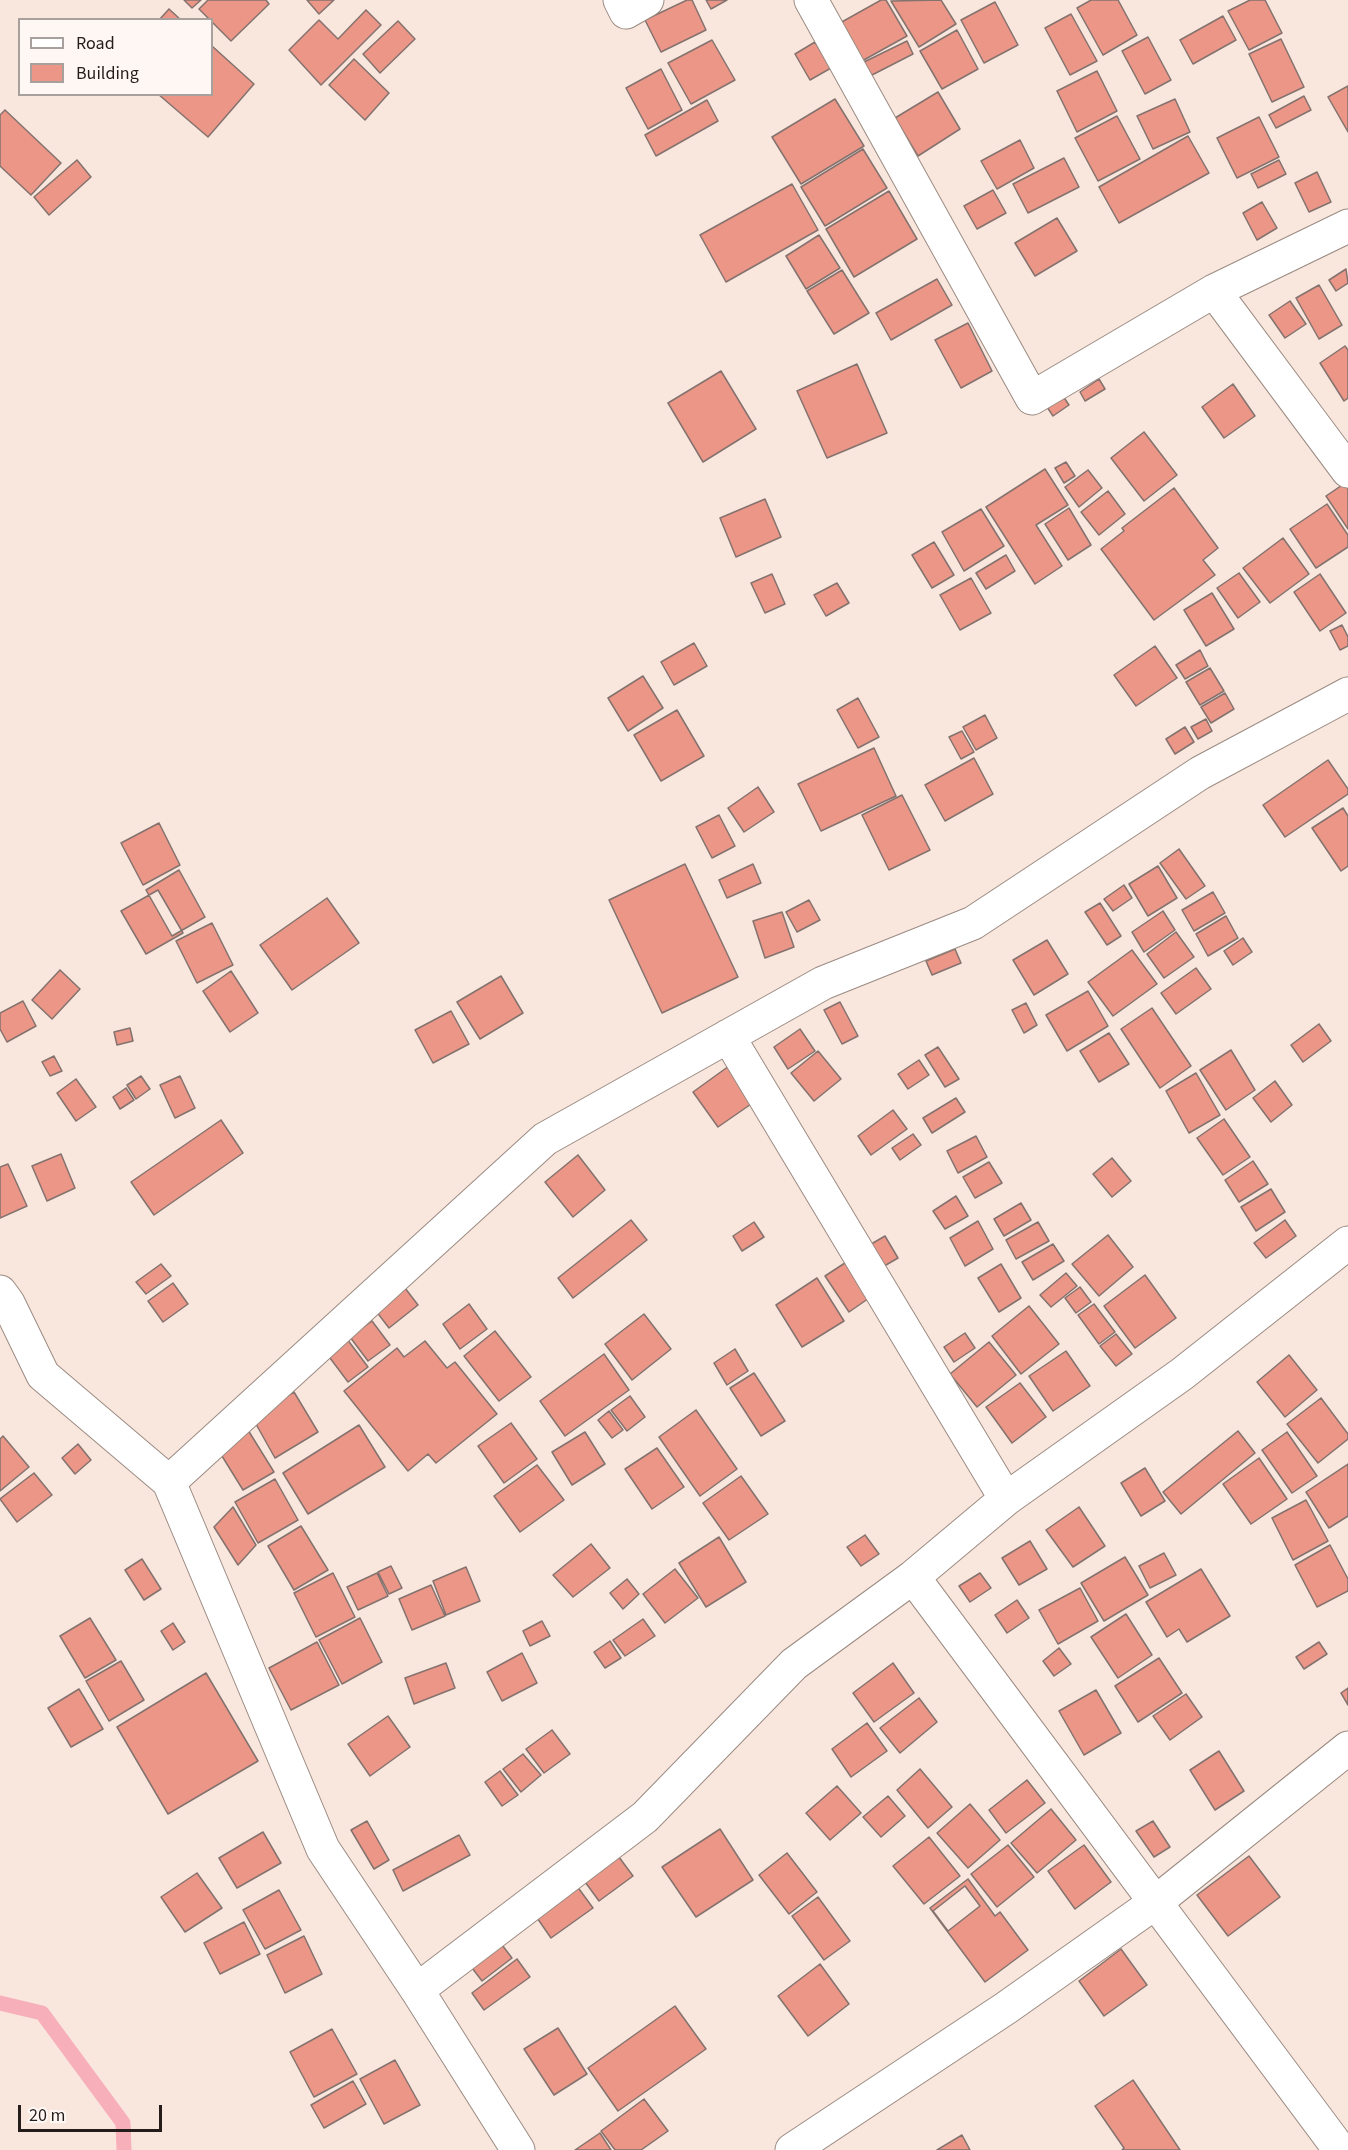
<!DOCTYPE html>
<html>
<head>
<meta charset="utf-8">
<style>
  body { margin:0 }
  #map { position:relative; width:1348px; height:2150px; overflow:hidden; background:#f9e7de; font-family:"Source Sans 3",sans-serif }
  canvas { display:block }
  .legend { position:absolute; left:18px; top:18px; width:195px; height:78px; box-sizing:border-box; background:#fef7f3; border:2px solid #a7a09c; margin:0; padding:8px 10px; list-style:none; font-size:18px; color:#241d1a }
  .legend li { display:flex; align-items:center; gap:12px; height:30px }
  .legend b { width:30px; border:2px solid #a7a09c }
  .scale { position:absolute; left:18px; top:2105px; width:144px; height:27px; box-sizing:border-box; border:3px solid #241d1a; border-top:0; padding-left:8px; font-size:18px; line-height:21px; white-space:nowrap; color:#241d1a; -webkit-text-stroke:4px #fef7f3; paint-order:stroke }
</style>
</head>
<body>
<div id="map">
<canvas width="1348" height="2150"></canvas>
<ul class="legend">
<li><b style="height:8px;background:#fff"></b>Road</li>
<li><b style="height:16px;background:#eb9687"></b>Building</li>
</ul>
<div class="scale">20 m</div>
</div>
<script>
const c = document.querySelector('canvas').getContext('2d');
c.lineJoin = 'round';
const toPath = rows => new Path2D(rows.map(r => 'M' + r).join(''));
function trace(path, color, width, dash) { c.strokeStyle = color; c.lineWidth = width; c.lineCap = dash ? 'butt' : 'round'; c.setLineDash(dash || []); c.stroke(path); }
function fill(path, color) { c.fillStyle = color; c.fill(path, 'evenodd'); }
trace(toPath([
  [0,2003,42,2013,123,2123,124,2150]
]), '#f7afb9', 15);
const building = toPath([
  [184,0,201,0,192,8,184,0],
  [208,0,266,0,269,4,231,41,199,9,208,0],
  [307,0,334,0,319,14,307,0],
  [687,0,692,0,706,30,661,52,645,20,687,0],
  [706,0,727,0,711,9,706,0],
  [881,0,886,0,907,36,862,61,840,23,881,0],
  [941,0,956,24,919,47,891,1,941,0],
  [1091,0,1118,0,1137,35,1103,55,1077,8,1091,0],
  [1250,0,1265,0,1282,33,1249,50,1228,11,1250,0],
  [995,2,1018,45,984,63,961,20,995,2],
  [169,9,181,20,159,20,169,9],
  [366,10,381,25,321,85,289,50,319,20,338,39,366,10],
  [1071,14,1097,61,1070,75,1045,28,1071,14],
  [1223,16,1236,40,1193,64,1180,40,1223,16],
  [398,21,415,39,380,73,363,54,398,21],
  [957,30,978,69,942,89,920,51,957,30],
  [1148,37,1171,80,1145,94,1122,51,1148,37],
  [1281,39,1304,87,1272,102,1249,54,1281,39],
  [712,40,735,80,691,104,668,63,712,40],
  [907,41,913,54,870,76,864,62,907,41],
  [815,42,831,68,810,80,795,54,815,42],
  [212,46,254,84,208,137,158,94,212,94,212,46],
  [354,59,389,93,365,120,329,85,354,59],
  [661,69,682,110,648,129,626,88,661,69],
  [1097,71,1117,111,1077,132,1057,91,1097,71],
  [1348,86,1348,132,1328,97,1348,86],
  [938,92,960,129,918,156,895,118,938,92],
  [1304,96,1311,110,1276,128,1269,115,1304,96],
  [835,99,864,146,801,184,772,137,835,99],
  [1175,99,1190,132,1153,149,1137,116,1175,99],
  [707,100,718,121,656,156,645,135,707,100],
  [5,110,61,163,31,195,0,166,0,115,5,110],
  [1117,116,1140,159,1098,181,1075,138,1117,116],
  [1259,117,1279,157,1237,178,1217,138,1259,117],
  [1188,136,1209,173,1119,223,1099,187,1188,136],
  [1020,140,1034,168,997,189,981,161,1020,140],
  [863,149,887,188,825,226,801,187,863,149],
  [1064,158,1079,187,1028,213,1013,184,1064,158],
  [77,160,91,177,49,215,34,197,77,160],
  [1279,160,1286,174,1258,188,1251,174,1279,160],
  [1317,172,1331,202,1309,212,1295,183,1317,172],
  [792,184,818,230,726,282,700,235,792,184],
  [993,190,1006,213,977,229,964,206,993,190],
  [889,191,917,239,854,277,826,229,889,191],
  [1262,202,1277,228,1257,240,1243,213,1262,202],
  [1057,218,1077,251,1035,276,1015,243,1057,218],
  [819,235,840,268,806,289,786,256,819,235],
  [1346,269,1348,283,1336,291,1329,280,1346,269],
  [842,270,869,313,834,334,807,291,842,270],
  [937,279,952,305,891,340,876,313,937,279],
  [1319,285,1342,325,1319,339,1296,298,1319,285],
  [1290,301,1306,324,1285,338,1269,315,1290,301],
  [968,323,992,371,961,388,935,340,968,323],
  [1345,346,1348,350,1348,398,1344,401,1320,363,1345,346],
  [857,364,887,433,827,458,797,391,857,364],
  [721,371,756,429,703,462,668,403,721,371],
  [1099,379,1105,389,1085,401,1080,392,1099,379],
  [1233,384,1255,416,1224,438,1202,407,1233,384],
  [1063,396,1069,405,1053,416,1047,407,1063,396],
  [1144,432,1177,475,1144,501,1111,458,1144,432],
  [1066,462,1075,476,1064,483,1055,468,1066,462],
  [1045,469,1068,505,1036,525,1062,566,1035,584,986,507,1045,469],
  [1088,470,1102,488,1079,507,1065,487,1088,470],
  [1348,481,1348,529,1326,496,1348,481],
  [1174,488,1218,548,1203,560,1215,575,1154,620,1101,549,1124,531,1122,528,1174,488],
  [1108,491,1125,514,1099,535,1081,512,1108,491],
  [765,499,781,537,736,557,720,518,765,499],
  [1327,504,1348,535,1348,547,1316,568,1290,529,1327,504],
  [1069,508,1091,545,1068,560,1045,524,1069,508],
  [981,509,1004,546,964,571,942,532,981,509],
  [1283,538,1309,574,1270,603,1243,568,1283,538],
  [934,542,954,575,932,588,912,555,934,542],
  [1006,555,1015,571,986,589,976,573,1006,555],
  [1239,573,1260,602,1238,618,1217,588,1239,573],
  [772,574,785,604,765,613,751,583,772,574],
  [1320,574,1346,613,1320,631,1294,592,1320,574],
  [971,578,991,613,960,630,940,595,971,578],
  [837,583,849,603,826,616,814,595,837,583],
  [1212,593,1234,629,1206,646,1184,610,1212,593],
  [1342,625,1348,637,1348,646,1340,650,1330,631,1342,625],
  [694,643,707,666,674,685,661,662,694,643],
  [1155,646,1177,678,1136,706,1114,675,1155,646],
  [1200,650,1208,666,1185,679,1176,665,1200,650],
  [1210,668,1224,691,1200,705,1186,682,1210,668],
  [643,676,663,708,628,731,608,698,643,676],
  [1225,693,1234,709,1211,723,1201,707,1225,693],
  [858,698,879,737,858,748,837,710,858,698],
  [677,710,704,756,661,781,634,735,677,710],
  [985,715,997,738,976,750,963,727,985,715],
  [1206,719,1212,731,1198,739,1191,727,1206,719],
  [1185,727,1194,742,1175,754,1166,739,1185,727],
  [962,731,974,752,961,759,949,737,962,731],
  [874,748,896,796,821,831,798,784,874,748],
  [974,758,993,794,945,821,925,785,974,758],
  [1328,760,1348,789,1348,794,1285,837,1263,805,1328,760],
  [758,787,774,812,744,832,728,808,758,787],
  [902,795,930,850,889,870,862,815,902,795],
  [1343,808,1348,816,1348,866,1341,871,1312,828,1343,808],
  [719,815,735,846,712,858,696,827,719,815],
  [159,823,180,865,143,885,121,843,159,823],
  [1179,849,1205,886,1186,899,1160,863,1179,849],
  [685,864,738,977,662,1013,609,900,685,864],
  [753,864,761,883,727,898,719,880,753,864],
  [1158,866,1177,898,1148,916,1129,884,1158,866],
  [179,870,205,917,172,936,146,890,179,870],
  [1124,885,1132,898,1113,911,1104,899,1124,885],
  [158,890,183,933,146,954,121,911,158,890],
  [1213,892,1225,913,1194,931,1182,910,1213,892],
  [327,898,359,943,292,990,260,945,327,898],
  [809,900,820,920,797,932,786,912,809,900],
  [1100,903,1121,936,1107,945,1085,912,1100,903],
  [1163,911,1175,930,1144,952,1132,932,1163,911],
  [782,912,794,947,765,958,753,921,782,912],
  [1226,916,1238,938,1208,956,1196,934,1226,916],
  [212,923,233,965,197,983,176,941,212,923],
  [1176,932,1194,957,1164,978,1147,954,1176,932],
  [1243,938,1252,952,1233,965,1224,951,1243,938],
  [1047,940,1068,974,1034,995,1013,960,1047,940],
  [955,949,961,963,932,975,926,961,955,949],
  [1132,950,1157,984,1113,1016,1088,982,1132,950],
  [1196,968,1211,989,1176,1014,1161,993,1196,968],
  [60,970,80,989,52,1019,32,1000,60,970],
  [231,971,258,1013,230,1032,203,991,231,971],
  [501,976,523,1013,480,1039,457,1002,501,976],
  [1088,991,1108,1026,1067,1051,1046,1015,1088,991],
  [23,1001,36,1026,7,1042,0,1029,0,1013,23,1001],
  [840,1002,858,1036,842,1044,824,1010,840,1002],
  [1026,1003,1037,1025,1024,1033,1012,1010,1026,1003],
  [1152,1008,1191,1066,1160,1088,1121,1029,1152,1008],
  [451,1011,469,1044,433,1063,415,1030,451,1011],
  [1319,1024,1331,1041,1303,1062,1291,1045,1319,1024],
  [130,1028,133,1041,117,1045,114,1032,130,1028],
  [800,1029,815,1051,788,1069,774,1047,800,1029],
  [1109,1033,1129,1064,1099,1082,1080,1051,1109,1033],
  [938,1047,959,1079,945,1087,925,1055,938,1047],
  [1231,1050,1255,1090,1226,1110,1200,1070,1231,1050],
  [818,1051,841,1079,814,1101,791,1073,818,1051],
  [54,1056,62,1071,50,1076,42,1062,54,1056],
  [919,1060,929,1075,908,1089,898,1074,919,1060],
  [729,1066,754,1102,718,1127,693,1092,729,1066],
  [1196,1073,1220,1115,1189,1133,1166,1091,1196,1073],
  [141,1076,150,1089,136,1099,127,1085,141,1076],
  [180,1076,195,1108,175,1118,160,1085,180,1076],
  [76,1079,96,1107,76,1121,57,1093,76,1079],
  [1275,1081,1292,1105,1271,1122,1253,1098,1275,1081],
  [126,1088,134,1100,120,1109,113,1097,126,1088],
  [956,1098,965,1112,932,1133,923,1118,956,1098],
  [893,1110,907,1129,871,1155,858,1136,893,1110],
  [1224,1119,1250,1157,1223,1175,1197,1138,1224,1119],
  [221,1120,243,1153,154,1215,131,1182,221,1120],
  [913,1134,921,1145,900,1160,892,1148,913,1134],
  [976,1136,987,1157,958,1173,947,1151,976,1136],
  [61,1154,75,1188,47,1201,32,1166,61,1154],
  [578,1155,605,1190,573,1217,545,1182,578,1155],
  [1112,1158,1131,1181,1112,1197,1093,1174,1112,1158],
  [1253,1161,1268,1184,1239,1202,1225,1180,1253,1161],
  [989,1162,1002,1183,975,1198,963,1177,989,1162],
  [8,1164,27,1206,0,1218,0,1167,8,1164],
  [1271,1189,1285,1212,1256,1231,1241,1207,1271,1189],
  [956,1196,968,1216,945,1229,933,1211,956,1196],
  [1021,1203,1031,1220,1004,1236,994,1219,1021,1203],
  [631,1220,647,1240,573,1298,558,1278,631,1220],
  [1285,1220,1296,1236,1266,1258,1254,1243,1285,1220],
  [978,1221,993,1249,965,1266,950,1238,978,1221],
  [754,1222,764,1237,742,1251,733,1236,754,1222],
  [1038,1222,1049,1241,1016,1259,1006,1240,1038,1222],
  [1108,1235,1133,1267,1099,1296,1072,1264,1108,1235],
  [885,1236,898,1258,874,1272,861,1250,885,1236],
  [1053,1244,1064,1261,1033,1280,1022,1262,1053,1244],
  [851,1259,875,1294,849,1312,825,1276,851,1259],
  [161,1264,171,1276,146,1294,136,1282,161,1264],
  [1001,1264,1021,1298,999,1312,978,1278,1001,1264],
  [1066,1273,1077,1286,1051,1307,1040,1295,1066,1273],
  [1145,1275,1176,1318,1135,1348,1104,1306,1145,1275],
  [817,1278,844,1321,802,1347,776,1305,817,1278],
  [173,1283,188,1304,163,1322,148,1301,173,1283],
  [1080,1287,1091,1302,1076,1313,1065,1298,1080,1287],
  [405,1288,418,1305,389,1328,376,1311,405,1288],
  [469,1304,487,1329,460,1349,443,1324,469,1304],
  [1094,1304,1115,1332,1099,1344,1078,1315,1094,1304],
  [1029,1306,1059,1344,1021,1374,992,1336,1029,1306],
  [644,1314,671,1349,632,1380,605,1344,644,1314],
  [372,1321,390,1345,368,1361,350,1337,372,1321],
  [495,1331,531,1377,499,1401,464,1356,495,1331],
  [965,1333,975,1348,954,1362,944,1347,965,1333],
  [1116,1334,1132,1354,1116,1366,1100,1346,1116,1334],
  [347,1339,368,1367,348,1382,327,1354,347,1339],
  [425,1341,447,1368,455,1362,497,1414,436,1463,428,1454,408,1471,344,1391,397,1348,404,1357,425,1341],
  [989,1342,1016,1375,977,1407,950,1374,989,1342],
  [735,1349,748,1371,727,1385,714,1363,735,1349],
  [1066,1351,1090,1386,1053,1411,1029,1376,1066,1351],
  [604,1354,629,1390,565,1436,540,1401,604,1354],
  [1289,1355,1317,1390,1285,1417,1257,1382,1289,1355],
  [754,1373,785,1421,761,1436,730,1388,754,1373],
  [1020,1383,1046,1417,1012,1443,986,1407,1020,1383],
  [294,1392,318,1432,275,1458,252,1417,294,1392],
  [630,1396,645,1417,627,1431,611,1410,630,1396],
  [1321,1398,1348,1434,1348,1439,1318,1463,1287,1424,1321,1398],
  [696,1410,737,1469,700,1496,659,1437,696,1410],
  [609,1411,623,1430,612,1438,598,1420,609,1411],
  [511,1423,537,1459,504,1483,478,1446,511,1423],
  [359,1425,385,1467,308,1514,283,1473,359,1425],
  [248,1430,274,1472,243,1490,217,1448,248,1430],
  [1238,1431,1255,1453,1181,1514,1163,1492,1238,1431],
  [585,1432,605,1464,572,1485,552,1452,585,1432],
  [1287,1432,1317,1476,1292,1493,1262,1450,1287,1432],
  [3,1436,29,1467,0,1491,0,1439,3,1436],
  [78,1444,91,1460,75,1474,62,1458,78,1444],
  [657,1448,684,1487,652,1509,625,1469,657,1448],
  [1259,1458,1287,1499,1251,1524,1223,1484,1259,1458],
  [1348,1464,1348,1516,1329,1528,1306,1492,1348,1464],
  [537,1465,564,1500,520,1532,494,1496,537,1465],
  [1145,1468,1165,1501,1141,1516,1121,1483,1145,1468],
  [34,1473,52,1495,17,1522,0,1499,34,1473],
  [741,1476,768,1514,729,1540,703,1503,741,1476],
  [275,1479,298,1520,258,1543,235,1502,275,1479],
  [1306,1500,1328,1541,1293,1560,1272,1518,1306,1500],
  [233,1507,256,1545,238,1565,214,1527,233,1507],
  [1079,1507,1105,1546,1073,1567,1046,1530,1079,1507],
  [301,1526,328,1570,294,1590,268,1546,301,1526],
  [865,1535,879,1554,861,1566,847,1547,865,1535],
  [719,1537,746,1582,706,1607,679,1563,719,1537],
  [1030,1541,1047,1569,1019,1585,1002,1558,1030,1541],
  [591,1544,610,1568,573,1597,553,1575,591,1544],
  [1330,1545,1348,1579,1348,1591,1317,1607,1295,1565,1330,1545],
  [1164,1553,1176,1575,1150,1588,1139,1566,1164,1553],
  [1125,1557,1148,1595,1104,1621,1081,1583,1125,1557],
  [142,1559,161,1589,144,1600,125,1570,142,1559],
  [391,1566,402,1588,389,1594,378,1572,391,1566],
  [466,1567,480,1601,446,1615,433,1581,466,1567],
  [675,1569,698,1598,665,1623,643,1594,675,1569],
  [1201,1569,1230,1616,1187,1642,1179,1629,1167,1637,1146,1602,1201,1569],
  [333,1573,355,1617,316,1637,294,1593,333,1573],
  [377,1573,388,1596,358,1610,347,1587,377,1573],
  [980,1573,991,1588,970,1602,959,1586,980,1573],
  [627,1579,639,1594,623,1609,610,1593,627,1579],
  [431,1585,445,1616,412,1630,399,1599,431,1585],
  [1080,1588,1098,1621,1058,1644,1039,1610,1080,1588],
  [1017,1600,1029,1618,1007,1633,995,1615,1017,1600],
  [1126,1614,1152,1655,1118,1678,1091,1637,1126,1614],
  [90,1618,116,1660,85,1678,60,1636,90,1618],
  [360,1618,382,1662,342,1684,319,1640,360,1618],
  [643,1619,655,1636,625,1656,613,1640,643,1619],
  [542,1621,550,1636,530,1646,523,1631,542,1621],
  [173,1623,185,1642,173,1650,161,1631,173,1623],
  [610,1641,621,1658,605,1668,594,1652,610,1641],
  [317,1642,339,1685,291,1710,269,1668,317,1642],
  [1319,1642,1327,1654,1304,1669,1296,1657,1319,1642],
  [1059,1648,1071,1664,1054,1676,1043,1661,1059,1648],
  [522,1653,537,1683,502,1701,487,1672,522,1653],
  [1159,1658,1182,1693,1138,1722,1115,1686,1159,1658],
  [121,1661,144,1700,109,1721,86,1681,121,1661],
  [446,1663,455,1688,414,1704,405,1678,446,1663],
  [893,1663,914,1693,874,1722,853,1693,893,1663],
  [206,1673,258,1761,168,1814,117,1727,206,1673],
  [1348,1688,1348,1705,1341,1693,1348,1688],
  [79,1689,103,1729,71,1747,48,1708,79,1689],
  [1096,1690,1121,1733,1084,1755,1059,1711,1096,1690],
  [1186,1694,1202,1717,1170,1740,1153,1716,1186,1694],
  [919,1698,937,1722,900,1753,880,1728,919,1698],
  [388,1716,410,1747,370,1776,348,1744,388,1716],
  [867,1723,887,1751,851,1777,832,1749,867,1723],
  [552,1730,570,1754,544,1773,526,1749,552,1730],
  [1219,1751,1244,1791,1215,1810,1190,1770,1219,1751],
  [523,1754,541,1775,521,1792,503,1769,523,1754],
  [920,1769,952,1807,928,1828,897,1790,920,1769],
  [500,1771,518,1795,502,1806,485,1782,500,1771],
  [1027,1780,1045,1803,1006,1833,989,1810,1027,1780],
  [837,1786,861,1813,830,1840,806,1813,837,1786],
  [888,1796,905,1816,881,1837,863,1817,888,1796],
  [970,1804,1000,1840,968,1868,937,1833,970,1804],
  [1051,1809,1076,1840,1037,1873,1011,1843,1051,1809],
  [367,1821,389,1860,374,1869,351,1830,367,1821],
  [1153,1821,1170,1847,1154,1857,1136,1831,1153,1821],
  [720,1829,753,1880,696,1917,662,1867,720,1829],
  [263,1832,281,1863,237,1888,219,1858,263,1832],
  [459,1835,470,1855,403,1891,393,1870,459,1835],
  [929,1837,960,1876,924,1904,893,1866,929,1837],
  [1008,1845,1034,1877,997,1907,971,1874,1008,1845],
  [1084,1845,1111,1882,1075,1909,1048,1871,1084,1845],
  [613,1849,633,1876,599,1901,580,1875,613,1849],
  [787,1853,817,1892,789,1914,759,1875,787,1853],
  [1249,1856,1280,1897,1228,1936,1197,1895,1249,1856],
  [197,1873,222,1908,185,1932,161,1897,197,1873],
  [968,1879,995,1916,1000,1912,1028,1950,985,1982,930,1908,968,1879],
  [574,1882,593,1908,551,1938,533,1912,574,1882],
  [965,1886,980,1906,948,1931,933,1911,965,1886],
  [279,1890,301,1930,265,1949,243,1910,279,1890],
  [818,1897,850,1941,824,1960,792,1916,818,1897],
  [244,1922,260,1954,220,1974,204,1943,244,1922],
  [304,1936,322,1974,285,1993,267,1955,304,1936],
  [496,1937,512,1958,482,1981,466,1960,496,1937],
  [1121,1949,1147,1985,1104,2016,1079,1981,1121,1949],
  [517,1959,530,1977,484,2010,472,1993,517,1959],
  [820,1964,849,2004,808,2036,778,1996,820,1964],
  [675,2006,706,2049,618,2111,588,2068,675,2006],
  [558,2028,587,2074,554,2095,524,2049,558,2028],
  [332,2029,357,2074,314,2097,290,2052,332,2029],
  [395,2060,420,2105,384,2124,360,2079,395,2060],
  [1133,2080,1180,2150,1122,2150,1124,2148,1095,2106,1133,2080],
  [353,2081,366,2104,324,2128,311,2105,353,2081],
  [644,2099,668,2131,641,2150,615,2150,601,2131,644,2099],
  [600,2133,611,2150,575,2150,600,2133],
  [962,2135,970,2150,937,2150,962,2135]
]);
fill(building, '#eb9687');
trace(building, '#84726e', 1.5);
const minor = toPath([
  [620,0,626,12,647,0],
  [811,0,1032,398,1214,291,1348,226],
  [1214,291,1348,471],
  [728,1036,1006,1499],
  [0,1292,8,1303,43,1375,169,1482,323,1849,417,1990,518,2150],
  [169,1482,545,1139,823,983,973,923,1200,773,1348,694],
  [913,1577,1340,2150],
  [417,1990,645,1817,794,1664,913,1577,1006,1499,1182,1374,1348,1243],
  [792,2150,1006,2008,1156,1902,1348,1748]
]);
trace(minor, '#9b8b82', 35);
trace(minor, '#fff', 33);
</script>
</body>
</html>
